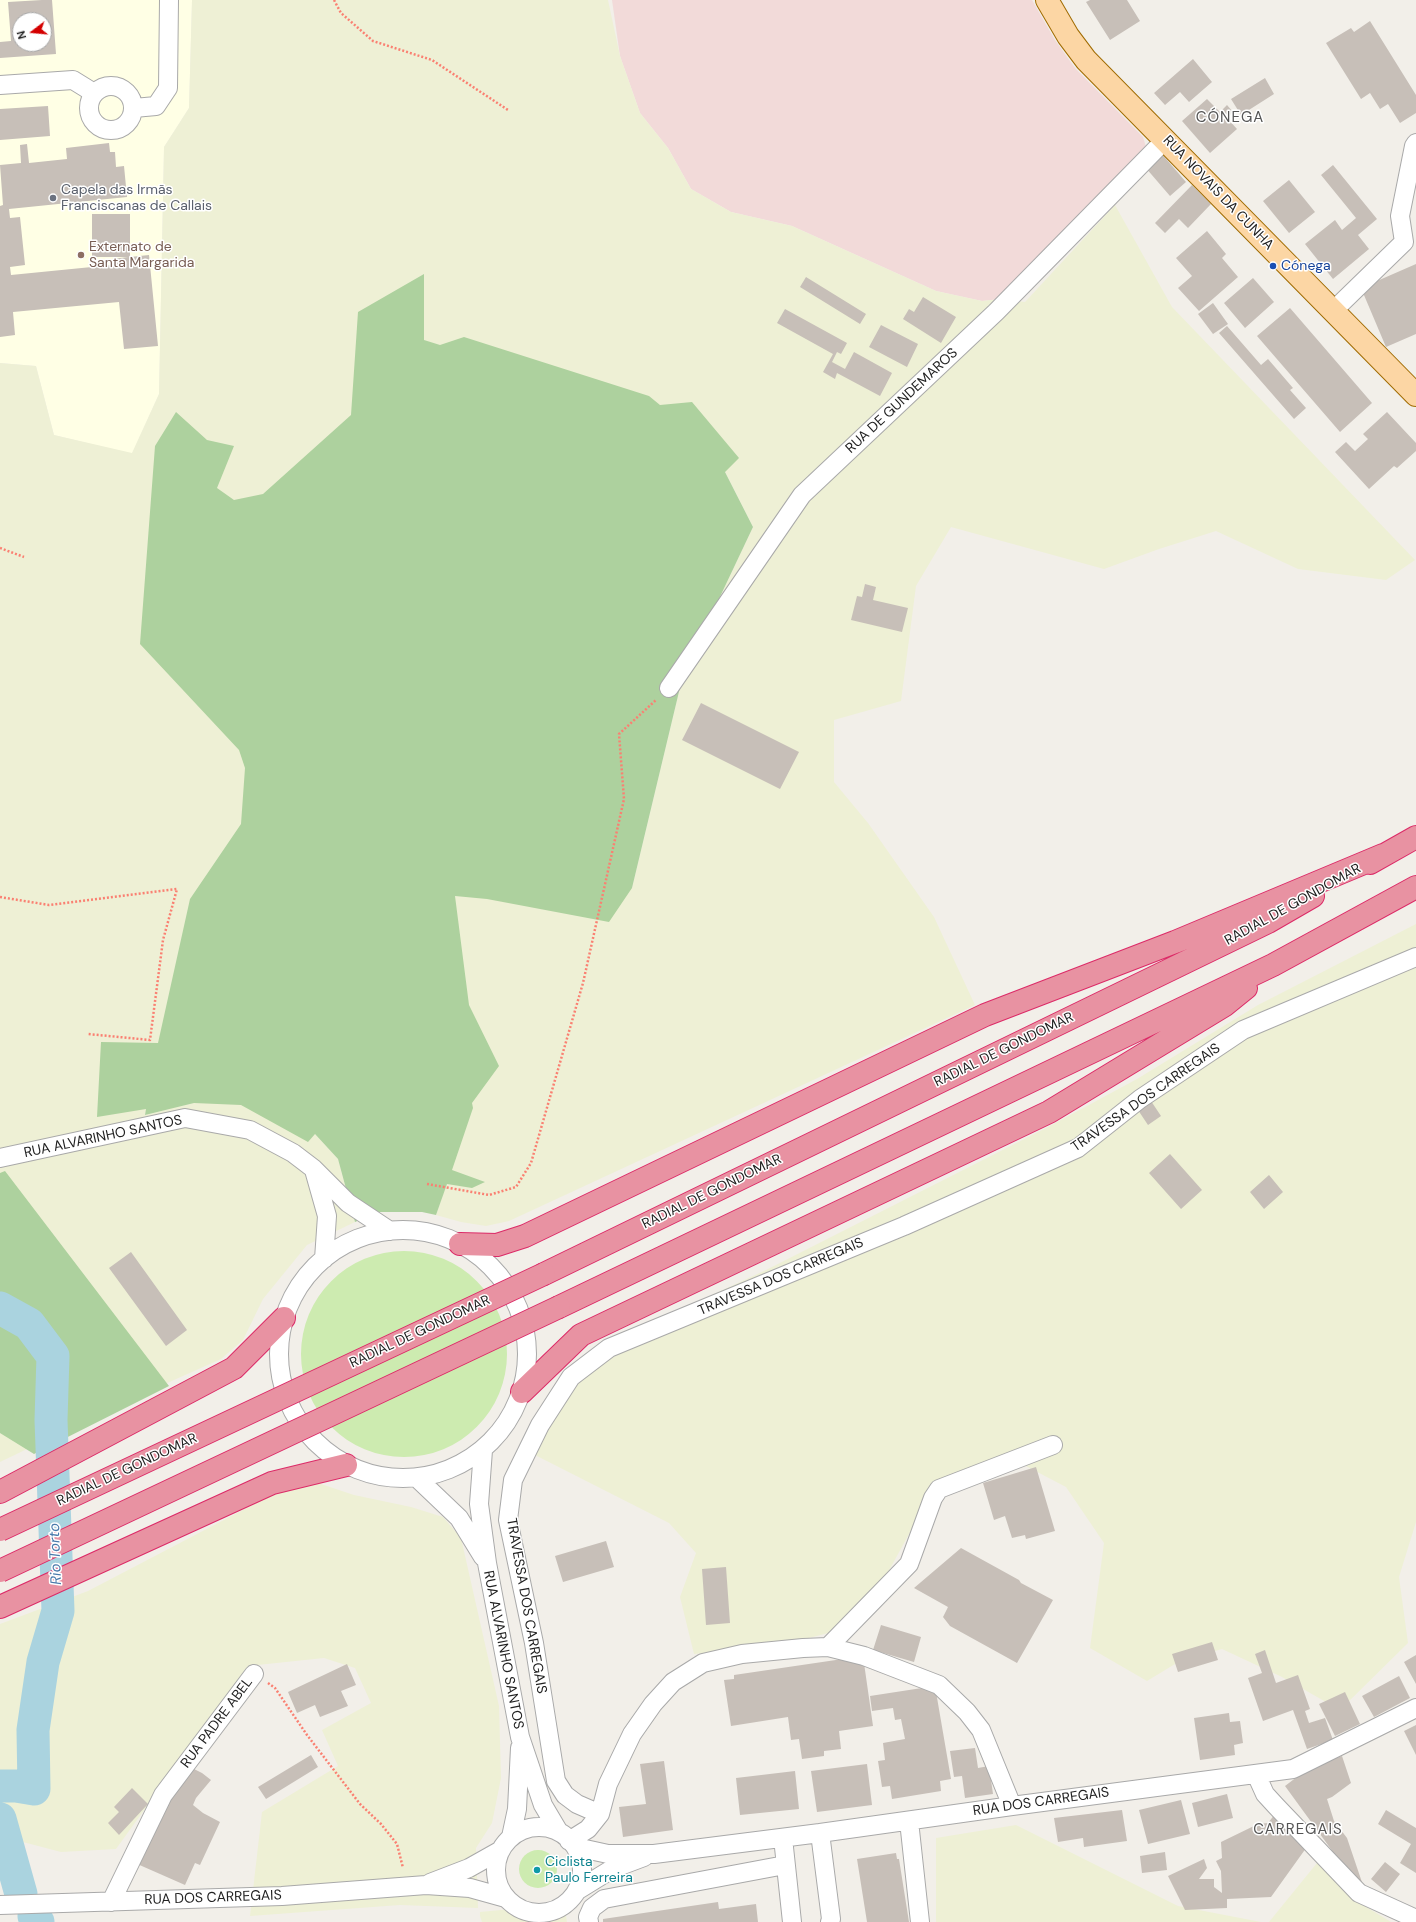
<!DOCTYPE html>
<html>
<head>
<meta charset="utf-8">
<style>
  body { margin:0 }
  #map { position:relative; width:1416px; height:1922px; overflow:hidden; background:#f2efe9; font-family:"DM Sans",sans-serif }
  canvas { display:block }
  .north { position:absolute; left:12px; top:12px; width:40px; height:40px; box-sizing:border-box; background:#fff; border:1px solid #a7a7a7; border-radius:50%; rotate:254deg; font-size:11px; font-weight:700; line-height:16px; text-align:center; color:#222 }
  .north::after { content:''; display:block; margin:auto; width:14px; height:18px; background:#d40000; clip-path:polygon(50% 0,100% 100%,50% 72%,0 100%) }
</style>
</head>
<body>
<div id="map">
<canvas width="1416" height="1922"></canvas>
<div class="north">N</div>
</div>
<script>
const c = document.querySelector('canvas').getContext('2d');
c.lineJoin = 'round';
function fill(path, color) { c.fillStyle = color; c.fill(path, 'evenodd'); }
const toPath = rows => new Path2D(rows.map(r => 'M' + r).join(''));
function trace(path, color, width, dash) { c.strokeStyle = color; c.lineWidth = width; c.lineCap = dash ? 'butt' : 'round'; c.setLineDash(dash || []); c.stroke(path); }
function drawText(font, color, halo, rows, align = 'center') {
  c.font = font + ' "DM Sans",sans-serif'; c.lineWidth = 3; c.setLineDash([]); c.textBaseline = 'middle'; c.strokeStyle = halo; c.fillStyle = color; for (const [text, x, y, turn = 0] of rows) {
    c.save(); c.translate(x, y); c.rotate((+turn || 0) * Math.PI / 180); c.textAlign = isNaN(turn) ? turn : align; if (halo) c.strokeText(text, 0, 0); c.fillText(text, 0, 0); c.restore();
  }
}
fill(toPath([
  [612,0,1032,0,1055,40,1075,68,1143,137,1146,147,1144,151,1001,299,982,301,936,291,792,226,731,212,691,189,668,148,640,113,620,56]
]), '#f2dad9');
fill(toPath([
  [0,0,192,0,189,108,164,147,159,394,132,454,54,435,36,366,0,363],
  [20,20,44,20,44,44,20,44]
]), '#ffffe5');
fill(toPath([
  [192,0,608,0,620,56,640,113,668,148,691,189,731,212,792,226,936,291,982,301,1001,299,1025,302,1115,205,1172,307,1415,560,1386,580,1298,569,1216,531,1159,549,1104,569,951,527,916,586,901,701,834,720,834,782,868,823,934,917,975,1005,509,1221,486,1226,461,1222,436,1215,451,1170,447,895,632,888,683,675,753,527,712,446,269,782,184,939,145,1115,205,1100,263,1098,315,1134,338,1159,355,1222,307,1245,263,1299,243,1340,221,1359,127,1401,0,1462,0,363,36,366,54,435,132,453,159,394,164,147,189,108],
  [1416,924,1416,1522,1399,1577,1408,1643,1340,1710,1282,1677,1222,1649,1180,1661,1147,1681,1090,1648,1104,1543,1066,1487,1022,1464,974,1465,925,1505,859,1625,782,1645,694,1654,680,1597,696,1553,669,1523,533,1454,565,1384,608,1343,766,1270,1048,1127,1137,1079,1258,1005],
  [315,1482,354,1495,411,1507,443,1517,461,1538,499,1706,501,1778,492,1823,476,1848,478,1908,400,1905,250,1916,262,1812,338,1766,322,1730,371,1703,355,1668,324,1658,248,1666,116,1849,61,1852,0,1836,0,1624,88,1591,285,1488],
  [1016,1825,1178,1906,1261,1922,936,1922,936,1838],
  [1317,1863,1363,1905,1391,1922,1269,1922],
  [564,1904,567,1922,482,1922,480,1916,480,1912]
]), '#eef0d5');
fill(toPath([
  '301 1354a103 103 0 1 1 206 0a103 103 0 1 1-206 0Z',
  '519 1869a19 19 0 1 1 38 0a19 19 0 1 1-38 0Z'
]), '#cdebb0');
fill(toPath([
  [424,274,424,340,440,345,464,337,649,396,660,405,692,402,739,458,725,472,753,527,683,675,632,888,609,922,487,899,455,896,469,1005,499,1066,472,1103,473,1108,452,1170,485,1182,472,1188,447,1184,436,1215,422,1212,378,1212,355,1222,338,1159,315,1134,308,1142,241,1105,194,1103,145,1115,146,1109,97,1117,101,1042,158,1043,190,899,241,824,245,768,239,750,140,644,155,446,176,412,207,440,234,446,217,488,234,500,263,494,351,415,358,312],
  [5,1171,169,1386,34,1454,0,1433,0,1173]
]), '#add19e');
trace(toPath([
  [0,1308,29,1324,53,1356,51,1420,58,1611,43,1662,33,1730,34,1789,16,1786,0,1786],
  [0,1819,21,1894],
  [34,1916,38,1922]
]), '#aad3df', 33);
fill(toPath([
  [42,0,52,0,56,54,0,58,0,42,11,41,8,2],
  [20,20,44,20,44,44,20,44],
  [1090,0,1127,0,1140,21,1110,40,1086,2],
  [1370,21,1416,95,1416,113,1400,123,1388,104,1380,109,1370,93,1361,99,1326,43,1351,28,1354,32],
  [1193,59,1212,82,1189,102,1180,92,1165,105,1154,93],
  [1265,78,1274,94,1241,115,1231,99],
  [1207,99,1220,112,1227,105,1233,112,1227,118,1237,129,1210,153,1182,121],
  [48,106,50,136,0,140,0,109],
  [109,143,110,152,115,152,116,167,124,166,127,197,9,209,10,218,20,217,25,265,10,267,11,275,112,265,112,259,128,257,92,257,92,214,130,214,130,257,149,255,158,346,124,349,119,302,13,312,15,335,0,337,0,206,3,205,0,165,21,163,20,145,27,144,29,163,67,159,66,148],
  [1161,153,1186,182,1170,196,1145,167],
  [1333,165,1377,219,1358,235,1369,249,1333,279,1305,244,1335,220,1342,230,1356,218,1321,175],
  [1289,180,1315,212,1289,233,1263,201],
  [1192,185,1211,204,1188,228,1179,219,1165,233,1155,223],
  [1207,231,1226,254,1222,258,1238,277,1199,311,1178,288,1192,276,1176,258],
  [1416,264,1416,334,1386,347,1361,288],
  [806,277,866,314,860,324,800,287],
  [1253,278,1274,302,1245,328,1224,303],
  [923,297,956,317,941,343,903,319,909,309,914,312],
  [1213,303,1228,324,1213,334,1198,314],
  [1290,308,1372,403,1340,432,1257,336],
  [785,309,847,343,841,354,837,352,832,362,845,369,854,352,892,373,880,396,837,373,835,379,823,372,833,354,777,323],
  [881,325,918,344,907,367,869,347],
  [1227,326,1261,365,1268,359,1293,388,1290,390,1306,408,1294,419,1219,333],
  [1387,412,1416,443,1416,451,1397,468,1394,466,1369,489,1335,452,1346,442,1355,451,1368,439,1363,434],
  [865,584,876,587,873,600,908,608,902,632,851,620,857,596,862,597],
  [701,703,799,752,780,789,682,740],
  [1151,1101,1161,1116,1148,1125,1138,1110],
  [1170,1154,1202,1190,1181,1209,1149,1173],
  [1269,1175,1283,1192,1264,1209,1250,1192],
  [131,1252,187,1330,166,1346,109,1268],
  [1036,1467,1055,1531,1026,1539,1025,1535,1012,1538,1005,1516,994,1520,983,1483],
  [606,1541,614,1567,563,1582,555,1556],
  [961,1548,1019,1580,1021,1583,1053,1600,1017,1663,950,1626,943,1617,948,1607,914,1588],
  [726,1567,730,1623,706,1625,702,1569],
  [881,1625,921,1637,914,1662,873,1650],
  [1212,1642,1218,1660,1178,1672,1172,1654],
  [1265,1650,1276,1683,1298,1675,1310,1709,1305,1711,1309,1723,1325,1718,1333,1740,1307,1749,1293,1710,1263,1721,1248,1678,1262,1673,1255,1654],
  [1416,1655,1416,1684,1404,1662],
  [863,1656,873,1726,839,1731,841,1749,824,1751,824,1756,802,1759,799,1739,791,1740,788,1717,731,1726,724,1680,734,1679,734,1675],
  [347,1664,356,1685,341,1691,348,1706,320,1717,315,1705,297,1713,288,1692],
  [1399,1676,1410,1698,1374,1717,1362,1696],
  [935,1686,951,1779,940,1781,941,1791,892,1799,890,1786,882,1787,878,1761,885,1760,883,1743,905,1739,901,1719,895,1720,893,1708,872,1711,870,1696],
  [1345,1692,1360,1724,1335,1736,1319,1704],
  [1229,1713,1230,1722,1240,1721,1243,1743,1234,1745,1235,1755,1200,1760,1194,1718],
  [1416,1725,1416,1755,1404,1731],
  [975,1748,978,1768,989,1766,993,1794,965,1798,962,1776,954,1777,950,1751],
  [311,1755,318,1767,266,1799,258,1787],
  [1342,1756,1351,1783,1332,1797,1327,1799,1334,1821,1347,1838,1368,1900,1285,1786,1310,1767],
  [664,1761,673,1830,623,1837,619,1807,646,1804,640,1764],
  [867,1764,872,1805,817,1812,811,1771],
  [192,1768,202,1773,211,1780,196,1798,193,1805,203,1813,220,1822,200,1865,195,1863,185,1885,135,1863,161,1805],
  [795,1771,799,1809,740,1815,736,1778],
  [132,1788,148,1804,119,1835,108,1823,119,1812,114,1807],
  [1227,1794,1233,1818,1198,1827,1192,1803],
  [1181,1800,1190,1834,1148,1844,1139,1810],
  [1122,1810,1127,1841,1084,1847,1083,1838,1058,1842,1054,1818],
  [1386,1810,1416,1828,1416,1873,1400,1863,1411,1844,1378,1824],
  [1275,1814,1309,1844,1271,1897,1227,1899,1227,1908,1185,1910,1168,1876,1204,1859,1207,1868,1199,1879,1214,1879,1214,1887,1222,1893,1221,1871,1216,1861,1222,1858,1221,1842,1258,1824,1268,1823],
  [1165,1852,1167,1870,1142,1873,1140,1856],
  [896,1853,897,1859,899,1859,909,1922,867,1922,857,1859],
  [1385,1862,1400,1874,1386,1892,1371,1879],
  [718,1902,719,1909,756,1904,758,1922,603,1922,603,1919]
]), '#c7bfb8');
const minor = toPath([
  [0,85,73,80,94,93],
  '89 108a22 22 0 1 1 44 0a22 22 0 1 1-44 0Z',
  [134,108,156,106,168,88,169,0],
  [1333,311,1404,242,1400,216,1414,146,1416,143],
  [669,688,802,495,996,312,1165,140],
  [0,1158,185,1118,250,1130,293,1153,314,1169,348,1203,390,1231],
  [314,1170,327,1216,324,1259],
  '279 1354a124 124 0 1 1 248 0a124 124 0 1 1-248 0Z',
  [483,1450,479,1504,487,1563,520,1737,543,1805,559,1832],
  [417,1478,459,1518,483,1557],
  [828,1647,909,1564,933,1498,939,1489,1053,1445],
  [1256,1774,1265,1794,1276,1806,1359,1893,1416,1919],
  [600,1814,577,1804,565,1795,556,1781,534,1643,508,1520,513,1480,540,1425,571,1377,609,1348,904,1226,1078,1148,1140,1099,1243,1030,1416,957],
  [909,1821,920,1922],
  '496 1870a43 43 0 1 1 86 0a43 43 0 1 1-86 0Z',
  [820,1833,831,1919,830,1922],
  [511,1837,517,1809,520,1748],
  [783,1838,792,1922],
  [569,1841,588,1829,600,1814,608,1784,632,1734,653,1704,673,1682,703,1663,742,1654,803,1648,828,1647,864,1656,939,1685,967,1712,981,1730,1012,1806],
  [576,1847,608,1854,654,1854,820,1833,1012,1806,1293,1769,1416,1708],
  [430,1883,469,1868,501,1850],
  [578,1890,612,1869,644,1857],
  [111,1902,163,1795,254,1674],
  [0,1905,282,1896,426,1885,470,1888,506,1898],
  [589,1922,588,1917,592,1908,604,1899,785,1865]
]);
const major = toPath([
  [1047,0,1068,36,1086,60,1416,395]
]);
const highway = toPath([
  [1370,863,1416,837],
  [460,1244,497,1245,525,1236,985,1015,1175,942,1383,855],
  [544,1274,1268,922,1313,896],
  [559,1307,1273,965,1416,887],
  [522,1392,581,1335,1049,1112,1225,1005,1246,988],
  [0,1492,234,1368,284,1318],
  [0,1607,272,1483,346,1465]
]);
trace(minor, '#a9a9a9', 20);
trace(major, '#a06b00', 24);
trace(highway, '#dc2a67', 24);
trace(toPath([
  [334,0,341,13,373,41,432,60,508,110],
  [0,548,24,557],
  [0,897,49,905,177,889,163,940,150,1040,88,1034],
  [427,1184,489,1195,516,1187,531,1163,583,983,624,799,619,734,656,700],
  [268,1683,275,1688,307,1735,360,1804,381,1824,397,1844,403,1868]
]), '#fa8072', 2.5, [2, 2]);
trace(minor, '#fff', 18);
trace(major, '#fcd6a4', 22);
trace(highway, '#e892a2', 22);
const highwayBridge = toPath([
  [0,1530,544,1274],
  [0,1571,559,1307]
]);
trace(highwayBridge, '#dc2a67', 24, []);
trace(highwayBridge, '#e892a2', 22);
for (const [x, y, r, color] of [
  [53,198,4,"#6b7280"],
  [81,255,4,"#8d6e63"],
  [1273,266,4,"#1a4fb4"],
  [537,1870,4,"#0f9aa8"]
]) { const dot = new Path2D(); dot.arc(x, y, r, 0, 2 * Math.PI); c.fillStyle = color; c.fill(dot); trace(dot, '#fff', 1.5); }
drawText('14px', '#5b616d', '#fff', [
  ["Capela das Irmãs",61,190],
  ["Franciscanas de Callais",61,206]
], 'left');
drawText('14px', '#222', '#fff', [
  ["RUA NOVAIS DA CUNHA",1218,193,46],
  ["RUA DE GUNDEMAROS",902,401,-43],
  ["RADIAL DE GONDOMAR",1293,905,-29],
  ["RADIAL DE GONDOMAR",1004,1050,-26],
  ["TRAVESSA DOS CARREGAIS",1146,1098,-35],
  ["RUA ALVARINHO SANTOS",103,1137,-12],
  ["RADIAL DE GONDOMAR",712,1192,-26],
  ["TRAVESSA DOS CARREGAIS",781,1277,-23],
  ["RADIAL DE GONDOMAR",420,1332,-25],
  ["RADIAL DE GONDOMAR",127,1470,-25],
  ["TRAVESSA DOS CARREGAIS",526,1606,80],
  ["RUA ALVARINHO SANTOS",503,1650,79],
  ["RUA PADRE ABEL",217,1723,-53],
  ["RUA DOS CARREGAIS",1041,1802,-8],
  ["RUA DOS CARREGAIS",213,1898,-2]
]);
drawText('14px', '#785e54', '#fff', [
  ["Externato de",89,247],
  ["Santa Margarida",89,263]
], 'left');
drawText('14px', '#164399', '#fff', [
  ["Cónega",1281,266]
], 'left');
drawText('14px', '#0d838f', '#fff', [
  ["Ciclista",545,1862],
  ["Paulo Ferreira",545,1878]
], 'left');
c.letterSpacing = '1px';
drawText('15px', '#555', '#fff', [
  ["CÓNEGA",1230,118],
  ["CARREGAIS",1298,1830]
]);
c.letterSpacing = '0px';
drawText('italic 15px', '#4a7aab', '#fff', [
  ["Rio Torto",56,1554,-92]
]);
</script>
</body>
</html>
